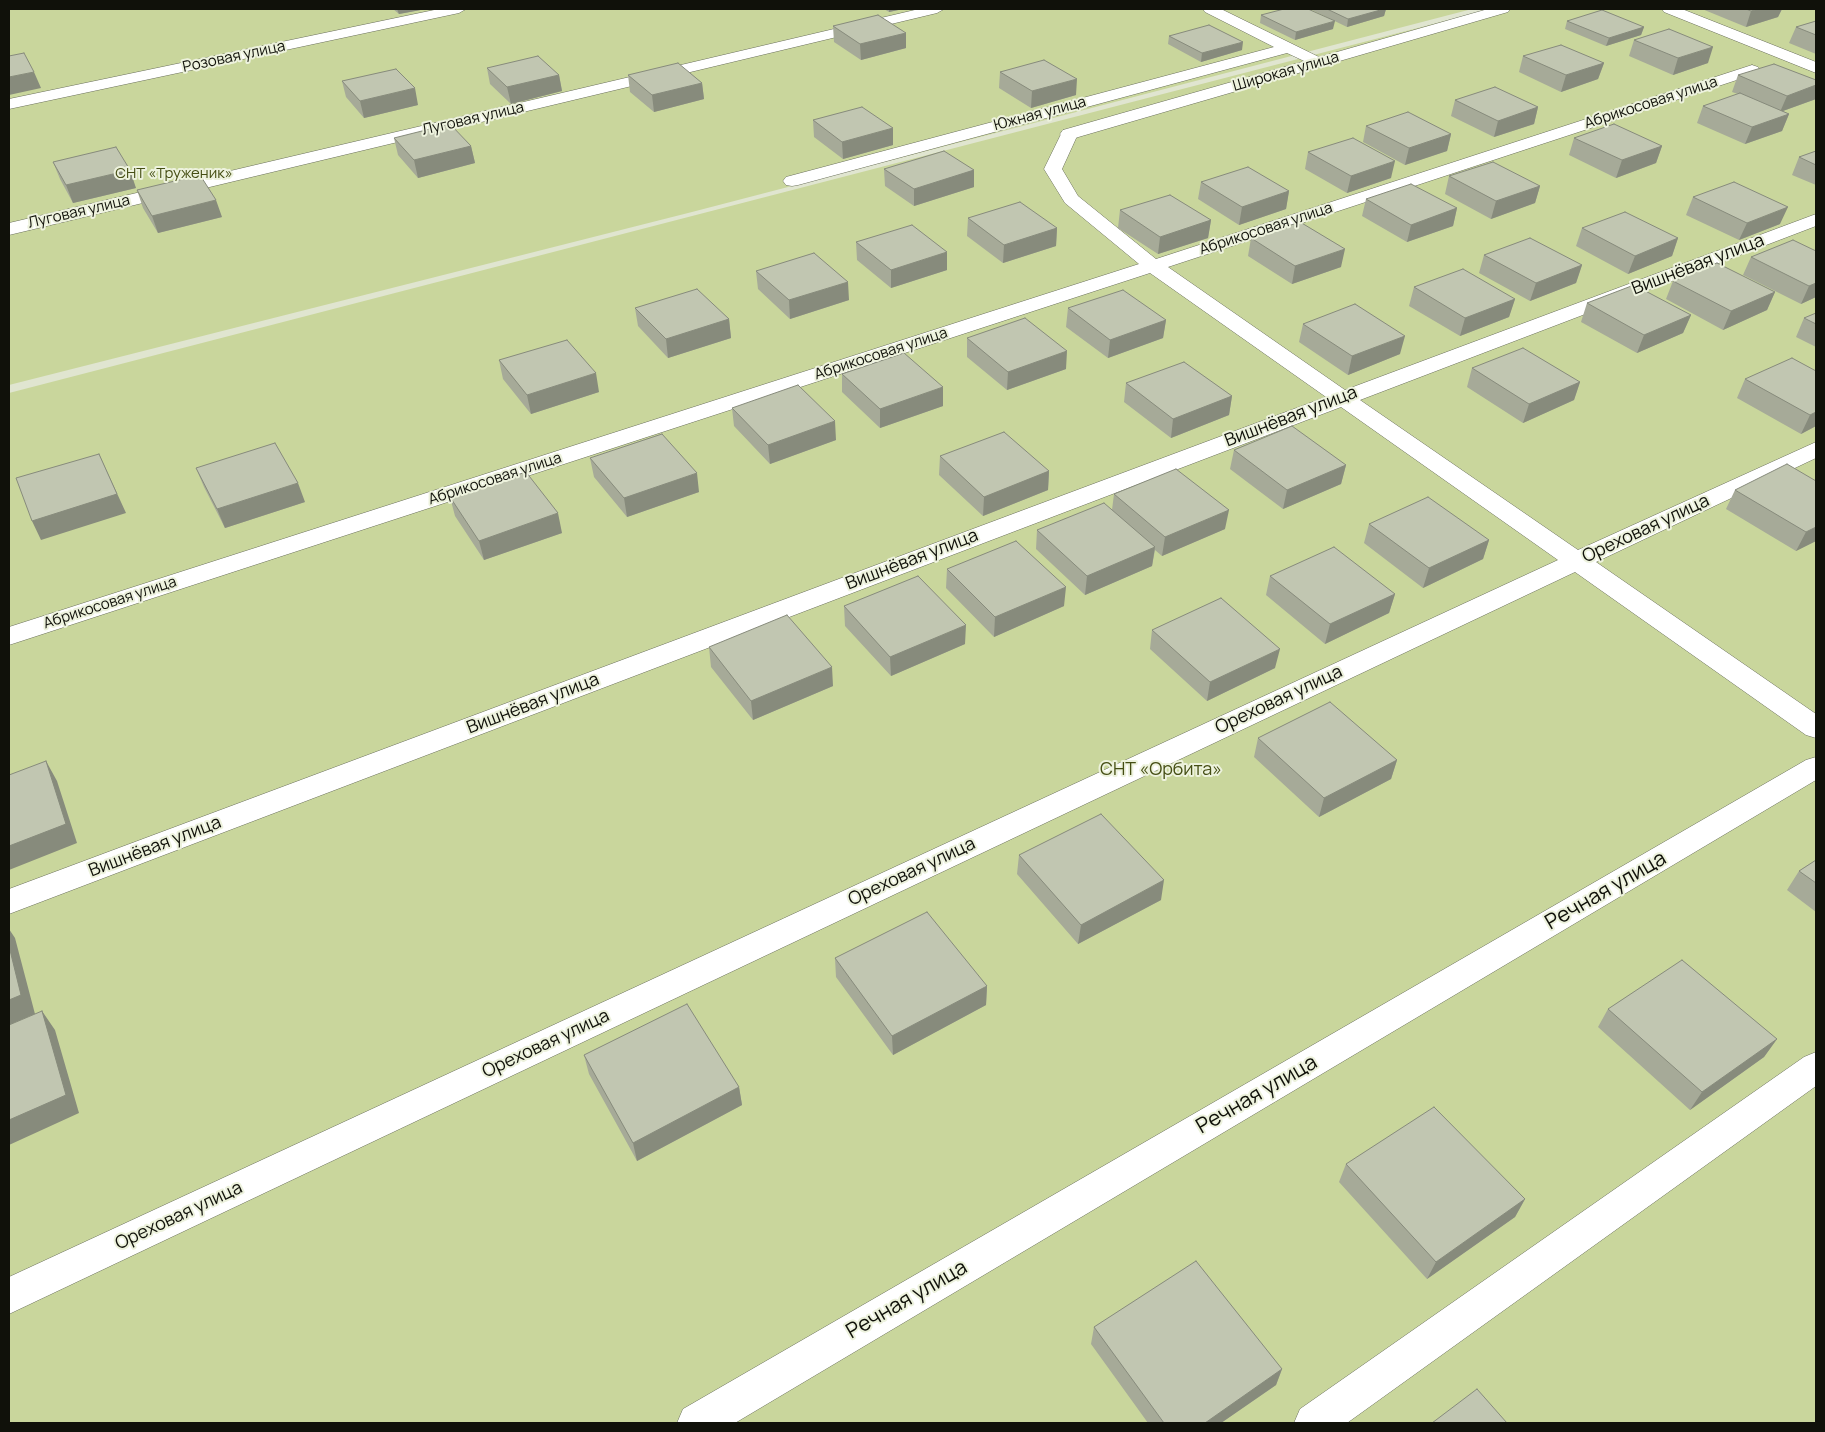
<!DOCTYPE html>
<html>
<head>
<meta charset="utf-8">
<style>
  body { margin:0 }
  #map { position:relative; width:1825px; height:1432px; overflow:hidden; background:#e0e5d0; font-family:Manrope,sans-serif }
  canvas { display:block }
  .frame { position:absolute; inset:0; border:10px solid #10110a; pointer-events:none }
</style>
</head>
<body>
<div id="map">
<canvas width="1825" height="1432"></canvas>
<div class="frame"></div>
</div>
<script>
const c = document.querySelector('canvas').getContext('2d');
c.lineJoin = 'round';
function fill(path, color) { c.fillStyle = color; c.fill(path, 'evenodd'); }
const toPath = rows => new Path2D(rows.map(r => 'M' + r).join(''));
function trace(path, color, width, dash) { c.strokeStyle = color; c.lineWidth = width; c.lineCap = dash ? 'butt' : 'round'; c.setLineDash(dash || []); c.stroke(path); }
function drawText(font, color, halo, rows, align = 'center') {
  c.font = font + ' Manrope,sans-serif'; c.lineWidth = 4; c.setLineDash([]); c.textBaseline = 'middle'; c.strokeStyle = halo; c.fillStyle = color; for (const [text, x, y, turn = 0] of rows) {
    c.save(); c.translate(x, y); c.rotate((+turn || 0) * Math.PI / 180); c.textAlign = isNaN(turn) ? turn : align; if (halo) c.strokeText(text, 0, 0); c.fillText(text, 0, 0); c.restore();
  }
}
fill(toPath([
  [9,9,1472,9,692,212,9,385],
  [1491,9,1816,9,1816,1423,9,1423,9,393]
]), '#c9d69c');
const minor = toPath([
  [439,9,466,9,459,13,9,109,9,99,439,9],
  [919,9,944,9,937,13,9,235,9,223,919,9],
  [1203,9,1221,9,1323,59,1325,62,1317,67,1287,53,798,185,792,186,786,185,783,181,786,177,1274,47,1205,12,1203,9],
  [1662,9,1682,9,1816,62,1816,73,1664,12,1662,9],
  [1752,65,1758,67,1760,70,1758,73,1168,267,1345,390,1816,214,1816,226,1360,400,1578,550,1816,442,1816,458,1596,562,1816,714,1816,738,1806,735,1575,572,9,1314,9,1277,1558,560,1341,407,9,914,9,889,1326,397,1150,273,9,645,9,627,1139,264,1065,203,1044,169,1063,130,1075,130,1078,134,1062,169,1078,196,1156,259,1752,65],
  [1816,757,1816,780,735,1423,677,1423,683,1409,1806,760,1816,757],
  [1816,1052,1816,1086,1347,1423,1294,1423,1300,1409,1804,1057,1816,1052]
]);
const tertiary = toPath([
  [1488,9,1510,9,1508,12,1075,138,1063,138,1060,134,1063,130,1488,9]
]);
trace(minor, '#6c715e', 1);
trace(tertiary, '#6c715e', 1);
fill(minor, '#fff');
fill(tertiary, '#fff');
fill(toPath([
  [393,9,426,9,399,14],
  [884,9,903,9,889,12],
  [1312,9,1386,9,1384,16,1347,27,1312,10],
  [1702,9,1782,9,1778,17,1746,27],
  [1261,15,1333,29,1295,40,1260,23],
  [1567,21,1644,27,1641,35,1606,46,1565,29],
  [1816,21,1816,54,1789,43,1796,27],
  [833,26,906,33,906,48,861,60,834,42],
  [1169,36,1242,50,1201,62,1168,44],
  [1634,40,1708,63,1673,75,1629,56],
  [1523,56,1604,63,1598,79,1561,92,1519,72],
  [487,68,559,75,562,91,511,104,490,84],
  [1000,72,1076,95,1031,108,999,88],
  [628,75,702,83,704,99,654,112,630,92],
  [1738,75,1816,80,1816,99,1783,111,1789,114,1782,131,1745,144,1697,123,1703,106,1738,94,1732,92],
  [342,81,418,105,364,118,346,97],
  [1455,100,1538,107,1534,124,1494,137,1451,116],
  [813,120,893,145,843,159,814,137],
  [1366,126,1451,134,1447,151,1405,165,1363,142],
  [394,138,471,146,475,163,418,178,398,155],
  [1574,138,1662,146,1656,163,1616,178,1569,155],
  [1816,151,1816,185,1792,175,1799,157],
  [1308,152,1391,178,1347,193,1305,169],
  [53,162,136,188,73,203,60,179],
  [884,169,974,170,974,187,914,206,885,186],
  [1449,176,1540,186,1535,203,1491,219,1445,194],
  [1201,182,1289,191,1286,209,1239,225,1198,199],
  [137,190,222,217,158,233,143,208],
  [1693,197,1780,224,1739,240,1686,215],
  [1366,199,1457,208,1453,226,1407,242,1362,216],
  [1120,210,1211,220,1208,238,1158,254,1118,228],
  [968,218,1057,228,1056,246,1003,263,967,236],
  [1582,228,1678,238,1672,256,1628,274,1576,246],
  [1251,238,1341,267,1292,284,1248,256],
  [856,242,947,270,891,288,857,260],
  [1816,251,1816,297,1801,304,1743,275,1751,257],
  [1484,255,1582,265,1576,283,1530,301,1479,273],
  [756,271,849,300,790,319,758,289],
  [1673,281,1775,292,1767,310,1723,330,1666,299],
  [1414,287,1515,299,1509,317,1460,336,1409,306],
  [1587,303,1691,315,1683,333,1637,353,1581,322],
  [635,308,729,319,731,338,668,358,638,326],
  [1068,308,1166,320,1163,338,1108,358,1066,327],
  [1816,313,1816,347,1796,337,1804,318],
  [1303,324,1400,354,1348,375,1299,342],
  [967,338,1066,369,1007,390,967,357],
  [499,360,599,392,531,414,503,379],
  [1472,368,1580,382,1574,400,1523,423,1467,387],
  [1816,371,1816,426,1801,434,1737,398,1745,379],
  [842,374,943,406,880,428,842,392],
  [1126,383,1232,396,1229,415,1171,438,1124,402],
  [732,408,836,440,770,464,734,426],
  [1234,450,1346,465,1341,484,1283,509,1230,469],
  [940,456,1049,471,1048,490,983,516,939,475],
  [590,458,699,492,627,517,594,477],
  [196,468,305,502,225,528,204,487],
  [1816,481,1816,541,1796,551,1726,509,1735,490],
  [1114,494,1225,529,1162,556,1155,550,1152,566,1085,595,1036,549,1037,530,1112,510],
  [450,497,562,533,484,560,455,516],
  [1369,524,1489,540,1483,559,1423,588,1364,543],
  [947,569,1064,606,994,637,946,588],
  [1270,576,1395,594,1389,613,1325,644,1266,595],
  [844,606,965,644,891,676,845,626],
  [1152,630,1275,668,1207,701,1150,649],
  [709,647,833,686,753,720,711,667],
  [1258,738,1397,760,1391,779,1319,817,1254,757],
  [1019,855,1161,900,1078,944,1017,874],
  [1816,860,1816,912,1787,890,1799,871],
  [835,958,987,986,986,1005,893,1055,836,977],
  [1608,1009,1777,1039,1764,1057,1690,1110,1598,1027],
  [584,1055,739,1087,742,1105,637,1161,589,1074],
  [1346,1164,1525,1199,1515,1217,1427,1279,1339,1182],
  [1094,1327,1282,1369,1276,1385,1221,1423,1148,1423,1091,1344]
]), '#a6aa98');
fill(toPath([
  [397,9,426,9,399,14],
  [889,9,903,9,889,12],
  [1384,9,1386,9,1384,16,1347,27,1348,19],
  [1759,9,1782,9,1778,17,1746,27,1751,11],
  [1335,21,1333,29,1295,40,1296,32],
  [1644,27,1641,35,1606,46,1609,38],
  [906,33,906,48,861,60,860,44],
  [1243,42,1242,50,1201,62,1202,53],
  [1713,47,1708,63,1673,75,1678,58],
  [1604,63,1598,79,1561,92,1566,75],
  [34,72,41,88,9,95,9,77],
  [559,75,562,91,511,104,507,87],
  [1077,79,1076,95,1031,108,1032,91],
  [702,83,704,99,654,112,652,95],
  [1816,85,1816,99,1780,112,1787,96],
  [415,88,418,105,364,118,360,101],
  [1538,107,1534,124,1494,137,1498,121],
  [1789,114,1782,131,1745,144,1752,127],
  [893,128,893,145,843,159,842,142],
  [1451,134,1447,151,1405,165,1409,148],
  [471,146,475,163,418,178,414,160],
  [1662,146,1656,163,1616,178,1622,160],
  [1395,161,1391,178,1347,193,1351,176],
  [130,170,136,188,73,203,66,185],
  [974,170,974,187,914,206,914,189],
  [1540,186,1535,203,1491,219,1496,201],
  [1289,191,1286,209,1239,225,1242,207],
  [216,200,222,217,158,233,152,216],
  [1788,207,1780,224,1739,240,1747,223],
  [1457,208,1453,226,1407,242,1411,225],
  [1211,220,1208,238,1158,254,1160,237],
  [1057,228,1056,246,1003,263,1004,245],
  [1678,238,1672,256,1628,274,1635,256],
  [1345,249,1341,267,1292,284,1295,266],
  [947,252,947,270,891,288,891,270],
  [1582,265,1576,283,1530,301,1536,283],
  [848,282,849,300,790,319,789,300],
  [1816,283,1816,297,1801,304,1809,286],
  [1775,292,1767,310,1723,330,1731,311],
  [1515,299,1509,317,1460,336,1465,318],
  [1691,315,1683,333,1637,353,1644,335],
  [729,319,731,338,668,358,666,339],
  [1166,320,1163,338,1108,358,1110,340],
  [1405,336,1400,354,1348,375,1352,356],
  [1067,351,1066,369,1007,390,1008,372],
  [596,373,599,392,531,414,527,395],
  [1580,382,1574,400,1523,423,1529,404],
  [943,387,943,406,880,428,880,409],
  [1232,396,1229,415,1171,438,1173,419],
  [1816,412,1816,426,1801,434,1810,415],
  [835,421,836,440,770,464,768,445],
  [99,454,126,513,41,540,32,521],
  [1346,465,1341,484,1283,509,1287,490],
  [1049,471,1048,490,983,516,984,497],
  [697,473,699,492,627,517,624,498],
  [298,483,305,502,225,528,217,509],
  [1229,510,1225,529,1162,556,1165,537],
  [558,513,562,533,484,560,479,541],
  [1816,527,1816,541,1796,551,1806,532],
  [1489,540,1483,559,1423,588,1429,568],
  [1155,547,1152,566,1085,595,1087,576],
  [1066,587,1064,606,994,637,995,617],
  [1395,594,1389,613,1325,644,1330,624],
  [966,625,965,644,891,676,890,657],
  [1280,649,1275,668,1207,701,1210,682],
  [832,667,833,686,753,720,751,701],
  [1397,760,1391,779,1319,817,1324,798],
  [46,761,57,781,77,843,9,870,9,846],
  [1164,880,1161,900,1078,944,1081,925],
  [9,929,15,938,35,1014,9,1025],
  [987,986,986,1005,893,1055,892,1036],
  [42,1011,55,1030,79,1113,9,1145,9,1120],
  [1777,1039,1764,1057,1690,1110,1702,1092],
  [739,1087,742,1105,637,1161,633,1143],
  [1525,1199,1515,1217,1427,1279,1436,1262],
  [1282,1369,1276,1385,1221,1423,1205,1423]
]), '#878b7c');
const building = toPath([
  [1284,9,1308,9,1335,21,1296,32,1261,15,1284,9],
  [1327,9,1384,9,1348,19,1327,9],
  [1746,9,1759,9,1751,11,1746,9],
  [1602,10,1644,27,1609,38,1567,21,1602,10],
  [878,15,906,33,860,44,833,26,878,15],
  [1816,21,1816,35,1796,27,1816,21],
  [1209,25,1243,42,1202,53,1169,36,1209,25],
  [1669,29,1713,47,1678,58,1634,40,1669,29],
  [1561,45,1604,63,1566,75,1523,56,1561,45],
  [24,53,34,72,9,77,9,56,24,53],
  [538,56,559,75,507,87,487,68,538,56],
  [1044,60,1077,79,1032,91,1000,72,1044,60],
  [678,63,702,83,652,95,628,75,678,63],
  [1774,64,1816,80,1816,85,1787,96,1738,75,1774,64],
  [396,69,415,88,360,101,342,81,396,69],
  [1495,87,1538,107,1498,121,1455,100,1495,87],
  [1740,93,1789,114,1752,127,1703,106,1740,93],
  [862,107,893,128,842,142,813,120,862,107],
  [1408,112,1451,134,1409,148,1366,126,1408,112],
  [450,124,471,146,414,160,394,138,450,124],
  [1614,124,1662,146,1622,160,1574,138,1614,124],
  [1353,138,1395,161,1351,176,1308,152,1353,138],
  [116,147,130,170,66,185,53,162,116,147],
  [944,151,974,170,914,189,884,169,944,151],
  [1816,151,1816,165,1799,157,1816,151],
  [1493,162,1540,186,1496,201,1449,176,1493,162],
  [1248,167,1289,191,1242,207,1201,182,1248,167],
  [200,175,216,200,152,216,137,190,200,175],
  [1734,182,1788,207,1747,223,1693,197,1734,182],
  [1411,184,1457,208,1411,225,1366,199,1411,184],
  [1170,195,1211,220,1160,237,1120,210,1170,195],
  [1020,202,1057,228,1004,245,968,218,1020,202],
  [1625,212,1678,238,1635,256,1582,228,1625,212],
  [1300,222,1345,249,1295,266,1251,238,1300,222],
  [912,225,947,252,891,270,856,242,912,225],
  [1530,238,1582,265,1536,283,1484,255,1530,238],
  [1793,240,1816,251,1816,283,1809,286,1751,257,1793,240],
  [814,253,848,282,789,300,756,271,814,253],
  [1717,263,1775,292,1731,311,1673,281,1717,263],
  [1463,269,1515,299,1465,318,1414,287,1463,269],
  [1634,285,1691,315,1644,335,1587,303,1634,285],
  [697,289,729,319,666,339,635,308,697,289],
  [1123,290,1166,320,1110,340,1068,308,1123,290],
  [1355,304,1405,336,1352,356,1303,324,1355,304],
  [1816,313,1816,324,1804,318,1816,313],
  [1025,318,1067,351,1008,372,967,338,1025,318],
  [567,340,596,373,527,395,499,360,567,340],
  [1523,348,1580,382,1529,404,1472,368,1523,348],
  [904,353,943,387,880,409,842,374,904,353],
  [1792,358,1816,371,1816,412,1810,415,1745,379,1792,358],
  [1184,362,1232,396,1173,419,1126,383,1184,362],
  [798,385,835,421,768,445,732,408,798,385],
  [1292,426,1346,465,1287,490,1234,450,1292,426],
  [1004,432,1049,471,984,497,940,456,1004,432],
  [662,434,697,473,624,498,590,458,662,434],
  [275,443,298,483,217,509,196,468,275,443],
  [99,454,117,494,32,521,16,478,99,454],
  [1787,464,1816,481,1816,527,1806,532,1735,490,1787,464],
  [1176,469,1229,510,1165,537,1114,494,1176,469],
  [526,472,558,513,479,541,450,497,526,472],
  [1428,497,1489,540,1429,568,1369,524,1428,497],
  [1104,503,1155,547,1087,576,1037,530,1104,503],
  [1016,541,1066,587,995,617,947,569,1016,541],
  [1334,547,1395,594,1330,624,1270,576,1334,547],
  [918,576,966,625,890,657,844,606,918,576],
  [1221,598,1280,649,1210,682,1152,630,1221,598],
  [787,615,832,667,751,701,709,647,787,615],
  [1330,702,1397,760,1324,798,1258,738,1330,702],
  [46,761,66,824,9,846,9,775,46,761],
  [1101,814,1164,880,1081,925,1019,855,1101,814],
  [1816,860,1816,883,1799,871,1816,860],
  [927,912,987,986,892,1036,835,958,927,912],
  [9,946,21,995,9,1000,9,946],
  [1682,960,1777,1039,1702,1092,1608,1009,1682,960],
  [687,1004,739,1087,633,1143,584,1055,687,1004],
  [42,1011,66,1095,9,1120,9,1025,42,1011],
  [1434,1107,1525,1199,1436,1262,1346,1164,1434,1107],
  [1196,1261,1282,1369,1205,1423,1164,1423,1094,1327,1196,1261],
  [1477,1389,1507,1423,1432,1423,1477,1389]
]);
fill(building, '#c1c6b1');
trace(building, '#878b7c', 1);
drawText('15px', '#10110a', '#edf2dd', [
  ["Розовая улица",234,57,-12],
  ["Широкая улица",1286,72,-16],
  ["Абрикосовая улица",1651,103,-18],
  ["Южная улица",1040,114,-15],
  ["Луговая улица",473,119,-13],
  ["Луговая улица",79,212,-13],
  ["Абрикосовая улица",1266,229,-18],
  ["Абрикосовая улица",881,354,-18],
  ["Абрикосовая улица",495,479,-18],
  ["Абрикосовая улица",110,603,-18]
]);
drawText('15px', '#454e14', '#edf2dd', [
  ["СНТ «Труженик»",174,174]
]);
drawText('18px', '#10110a', '#edf2dd', [
  ["Вишнёвая улица",1698,265,-21],
  ["Вишнёвая улица",1291,417,-21],
  ["Ореховая улица",1646,529,-25],
  ["Вишнёвая улица",912,560,-21],
  ["Ореховая улица",1279,700,-25],
  ["Вишнёвая улица",533,704,-21],
  ["Вишнёвая улица",155,847,-21],
  ["Ореховая улица",912,872,-25],
  ["Ореховая улица",546,1044,-25],
  ["Ореховая улица",179,1216,-25]
]);
drawText('18px', '#454e14', '#edf2dd', [
  ["СНТ «Орбита»",1161,770]
]);
drawText('21px', '#10110a', '#edf2dd', [
  ["Речная улица",1606,891,-30],
  ["Речная улица",1257,1095,-30],
  ["Речная улица",907,1300,-30]
]);
</script>
</body>
</html>
